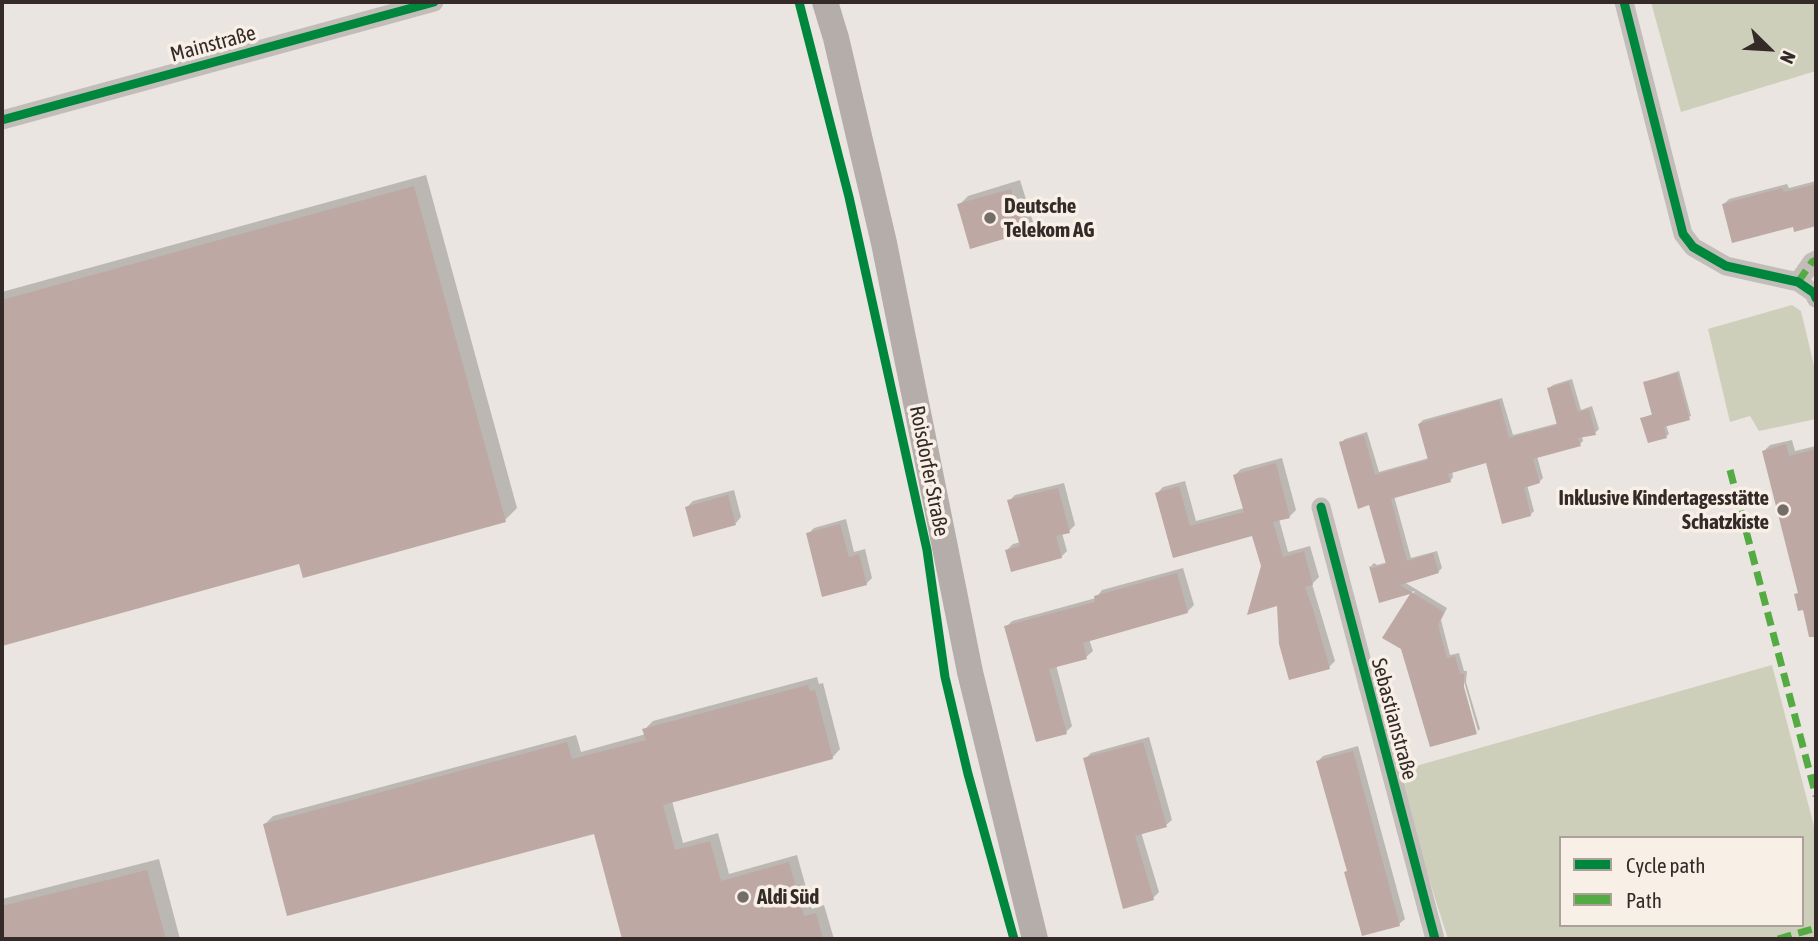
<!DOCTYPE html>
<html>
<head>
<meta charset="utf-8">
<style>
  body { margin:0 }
  #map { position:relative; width:1818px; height:941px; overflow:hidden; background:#eae5e0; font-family:"Asap Condensed",sans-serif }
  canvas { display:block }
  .frame { position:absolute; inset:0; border:4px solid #342b28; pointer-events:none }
  .legend { position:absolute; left:1559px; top:836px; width:245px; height:91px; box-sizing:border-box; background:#f8efe7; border:2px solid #aaa19b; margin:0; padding:9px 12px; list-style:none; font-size:21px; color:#342b28 }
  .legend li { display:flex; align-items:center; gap:14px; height:35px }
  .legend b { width:35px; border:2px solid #aaa19b }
  .north { position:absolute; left:1734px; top:14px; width:70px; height:70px; -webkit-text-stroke:5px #f8efe7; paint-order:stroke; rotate:114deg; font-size:19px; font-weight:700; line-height:28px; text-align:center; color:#342b28 }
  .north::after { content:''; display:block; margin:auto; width:24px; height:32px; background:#342b28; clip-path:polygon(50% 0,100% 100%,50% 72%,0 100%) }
</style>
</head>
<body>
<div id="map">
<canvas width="1818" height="941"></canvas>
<div class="frame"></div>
<ul class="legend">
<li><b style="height:9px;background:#00873e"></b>Cycle path</li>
<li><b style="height:9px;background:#54ab44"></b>Path</li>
</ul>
<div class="north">N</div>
</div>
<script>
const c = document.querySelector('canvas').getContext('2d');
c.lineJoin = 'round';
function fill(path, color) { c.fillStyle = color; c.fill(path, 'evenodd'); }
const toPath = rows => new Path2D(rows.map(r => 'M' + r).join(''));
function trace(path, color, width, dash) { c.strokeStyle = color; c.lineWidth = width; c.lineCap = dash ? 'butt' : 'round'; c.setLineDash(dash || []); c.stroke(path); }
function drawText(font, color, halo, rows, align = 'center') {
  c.font = font + ' "Asap Condensed",sans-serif'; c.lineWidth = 7; c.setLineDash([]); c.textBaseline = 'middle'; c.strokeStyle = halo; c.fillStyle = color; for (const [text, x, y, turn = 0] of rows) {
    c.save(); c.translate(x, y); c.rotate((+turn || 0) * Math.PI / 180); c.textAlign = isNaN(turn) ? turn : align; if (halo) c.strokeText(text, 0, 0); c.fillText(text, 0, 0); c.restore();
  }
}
fill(toPath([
  [1651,2,1816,2,1816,71,1681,112],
  [1792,305,1801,311,1816,374,1816,419,1759,431,1750,416,1730,422,1708,329],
  [1772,665,1816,834,1816,939,1448,939,1395,772],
  [1561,838,1802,838,1802,925,1561,925]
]), '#cdcfbb');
fill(toPath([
  [426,175,517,508,505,520,300,562,2,644,2,292],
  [1020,180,1033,222,1023,231,959,205,968,196],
  [1816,181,1816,225,1795,230,1794,225,1724,204,1729,199,1787,184,1789,188],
  [1679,371,1691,416,1666,425,1669,434,1666,436,1642,418,1653,414,1645,382],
  [1572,379,1581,410,1592,406,1599,429,1595,433,1582,436,1583,441,1580,444,1537,456,1543,478,1539,482,1527,485,1534,511,1530,515,1487,461,1452,471,1453,477,1450,481,1394,496,1411,558,1437,551,1442,568,1438,572,1404,582,1447,608,1441,620,1450,655,1459,653,1464,671,1467,671,1466,682,1480,729,1478,731,1463,678,1384,638,1415,591,1380,600,1371,566,1374,563,1377,565,1388,562,1370,503,1341,443,1345,439,1367,432,1379,472,1429,458,1419,424,1423,420,1502,398,1513,435,1559,423,1549,388,1553,385],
  [1792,440,1795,451,1816,446,1816,605,1799,609,1796,595,1800,591,1764,451,1770,445],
  [1282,458,1296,510,1290,516,1279,519,1288,552,1310,546,1319,577,1312,584,1335,661,1329,667,1278,604,1263,566,1253,534,1174,556,1157,493,1163,487,1185,481,1196,521,1244,508,1235,475,1241,469],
  [1064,483,1075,525,1069,531,1062,533,1067,551,1061,557,1007,550,1013,544,1021,542,1009,501,1015,495],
  [734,490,741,517,736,523,687,507,693,501],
  [846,519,854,552,865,549,872,578,866,584,808,534,814,528],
  [1183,568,1194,605,1187,612,1089,639,1093,651,1086,657,1056,665,1072,726,1066,732,1006,627,1012,621,1096,598,1102,590],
  [817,677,819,684,823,683,840,749,832,758,672,801,683,843,718,833,729,874,797,855,812,909,824,905,834,939,623,939,595,832,264,825,273,816,576,735,581,752,646,734,644,730,653,721],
  [1149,737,1172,820,1166,825,1141,832,1159,892,1153,898,1085,759,1091,753],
  [1358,746,1405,919,1399,924,1346,872,1349,869,1318,761,1323,756],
  [159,859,180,939,2,939,2,899]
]), '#0003');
fill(toPath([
  [1816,184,1816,226,1794,232,1793,227,1732,243,1722,204,1782,188,1784,192],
  [414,186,506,522,303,578,299,564,2,646,2,300],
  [1011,189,1024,233,970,249,957,204],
  [1677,373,1690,420,1664,427,1667,438,1648,443,1640,418,1652,415,1643,382],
  [1569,382,1578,412,1589,409,1596,435,1578,438,1581,446,1533,459,1540,483,1524,488,1531,516,1502,524,1486,463,1448,474,1451,482,1391,499,1407,561,1433,553,1439,573,1400,585,1444,612,1438,625,1447,658,1455,656,1460,674,1464,674,1464,687,1477,734,1430,747,1401,649,1382,638,1410,594,1379,603,1369,566,1373,568,1386,564,1369,505,1358,509,1339,442,1364,435,1375,475,1428,460,1418,424,1499,400,1509,438,1557,425,1547,388],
  [1786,444,1789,456,1816,449,1816,637,1809,637,1803,610,1798,611,1794,594,1798,593,1762,451],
  [1276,463,1290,518,1273,522,1283,557,1304,551,1313,585,1305,587,1312,606,1330,669,1289,680,1279,644,1277,606,1247,615,1261,566,1252,536,1173,558,1155,493,1179,486,1190,526,1244,512,1233,475],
  [1058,488,1070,533,1056,536,1062,558,1011,572,1005,550,1020,546,1007,500],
  [728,495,736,525,693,537,685,507],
  [840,524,849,557,859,554,867,585,822,597,806,533],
  [1177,573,1188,613,1083,643,1087,659,1049,669,1067,734,1036,742,1004,626,1095,602,1094,596],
  [808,685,810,691,815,690,833,759,663,805,675,850,710,841,721,881,789,862,804,916,816,913,823,939,622,939,594,834,287,916,263,824,567,742,572,759,646,740,642,729],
  [1143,742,1167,827,1135,836,1154,900,1123,909,1083,758],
  [1353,751,1400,926,1362,936,1344,872,1347,871,1316,761],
  [147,870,166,939,2,939,2,906]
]), '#bda8a3');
trace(toPath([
  [1624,2,1683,234,1693,247,1726,266,1798,282,1814,293,1816,298],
  [2,120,434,2],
  [1798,282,1812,262,1816,260],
  [1321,507,1435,939]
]), '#c3bdb9', 19);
trace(toPath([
  [825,2,836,38,884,243,970,672,1035,939]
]), '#b4adaa', 26);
trace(toPath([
  [1798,282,1812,262,1816,260],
  [1730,470,1816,796],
  [1778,939,1816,928]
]), '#54ab44', 7, [14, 7]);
trace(toPath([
  [799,2,849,197,927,550,945,677,968,774,1014,939],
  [1624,2,1683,234,1693,247,1726,266,1798,282,1814,293,1816,298],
  [2,120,434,2],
  [1321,507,1435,939]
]), '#00873e', 9);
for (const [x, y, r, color] of [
  [990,218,7,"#746c68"],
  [1783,510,7,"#746c68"],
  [743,897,7,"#746c68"]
]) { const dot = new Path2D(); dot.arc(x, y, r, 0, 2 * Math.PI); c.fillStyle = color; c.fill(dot); trace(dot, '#f8efe7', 2.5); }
drawText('21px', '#342b28', '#f8efe7', [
  ["Mainstraße",213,44,-15],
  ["Roisdorfer Straße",929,471,79],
  ["Sebastianstraße",1394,719,75]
]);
drawText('bold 21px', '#342b28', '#f8efe7', [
  ["Deutsche",1004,206],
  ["Telekom AG",1004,230],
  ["Inklusive Kindertagesstätte",1769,498,"right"],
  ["Schatzkiste",1769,522,"right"],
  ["Aldi Süd",757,897]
], 'left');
</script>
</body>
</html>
